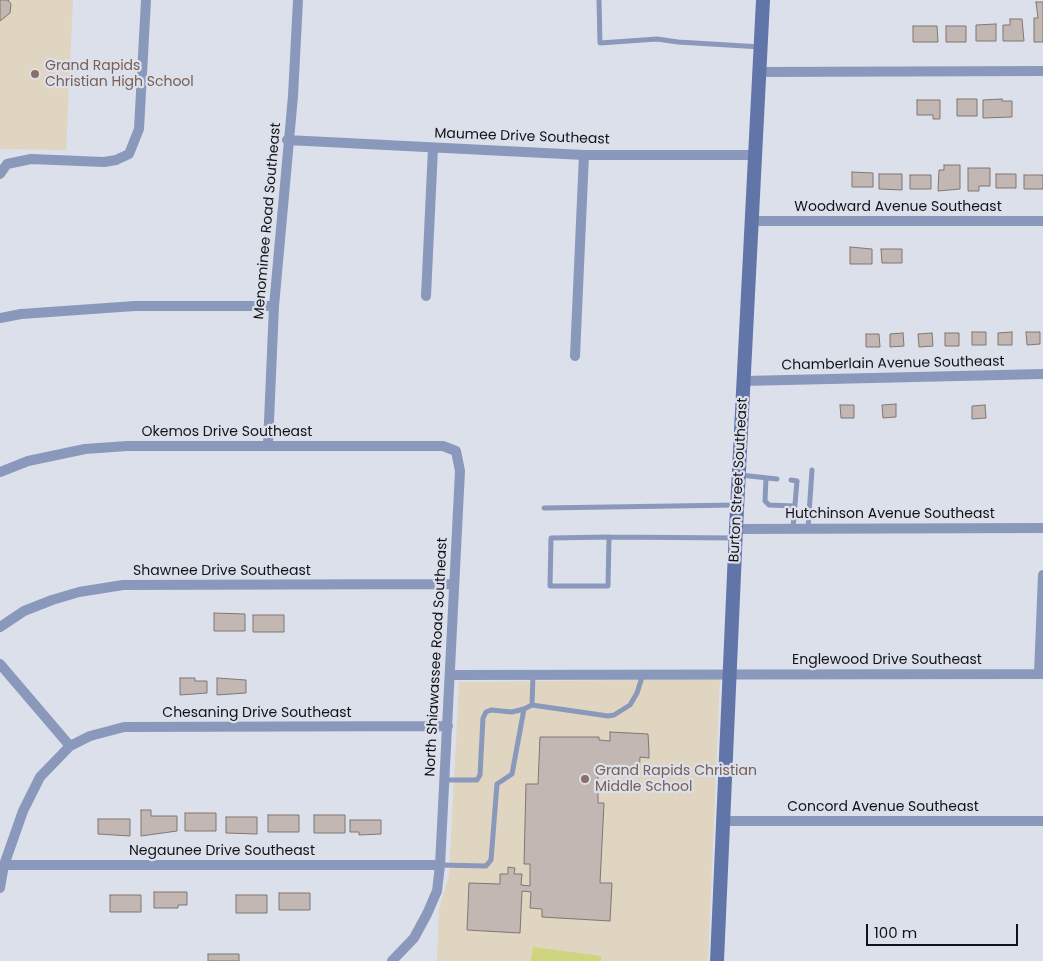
<!DOCTYPE html>
<html>
<head>
<meta charset="utf-8">
<style>
  body { margin:0 }
  #map { position:relative; width:1043px; height:961px; overflow:hidden; background:#dce0ea; font-family:Poppins,sans-serif }
  canvas { display:block }
  .scale { position:absolute; left:866px; top:924px; width:152px; height:22px; box-sizing:border-box; border:2px solid #121317; border-top:0; padding-left:6px; font-size:15px; line-height:18px; white-space:nowrap; color:#121317; -webkit-text-stroke:4px #dce0ea; paint-order:stroke }
</style>
</head>
<body>
<div id="map">
<canvas width="1043" height="961"></canvas>
<div class="scale">100 m</div>
</div>
<script>
const c = document.querySelector('canvas').getContext('2d');
c.lineJoin = 'round';
function fill(path, color) { c.fillStyle = color; c.fill(path, 'evenodd'); }
const toPath = rows => new Path2D(rows.map(r => 'M' + r).join(''));
function trace(path, color, width, dash) { c.strokeStyle = color; c.lineWidth = width; c.lineCap = dash ? 'butt' : 'round'; c.setLineDash(dash || []); c.stroke(path); }
function drawText(font, color, halo, rows, align = 'center') {
  c.font = font + ' Poppins,sans-serif'; c.lineWidth = 4.5; c.setLineDash([]); c.textBaseline = 'middle'; c.strokeStyle = halo; c.fillStyle = color; for (const [text, x, y, turn = 0] of rows) {
    c.save(); c.translate(x, y); c.rotate((+turn || 0) * Math.PI / 180); c.textAlign = isNaN(turn) ? turn : align; if (halo) c.strokeText(text, 0, 0); c.fillText(text, 0, 0); c.restore();
  }
}
fill(toPath([
  [0,0,73,0,66,150,0,149],
  [720,679,708,961,437,961,439,908,449,876,459,682]
]), '#dfd5c1');
fill(toPath([
  [533,947,601,956,601,961,531,961]
]), '#cfd57e');
const building = toPath([
  [0,0,8,0,11,4,10,13,0,21,0,0],
  [1036,2,1043,2,1043,42,1034,42,1034,18,1038,18,1036,2],
  [1010,19,1022,19,1024,41,1003,41,1003,25,1010,25,1010,19],
  [996,24,996,41,976,41,976,25,996,24],
  [913,26,937,26,938,42,913,42,913,26],
  [946,26,966,26,966,42,946,42,946,26],
  [957,99,977,99,977,116,957,116,957,99],
  [1002,99,1002,101,1012,101,1012,117,983,118,983,100,1002,99],
  [917,100,940,100,940,119,933,119,933,115,917,115,917,100],
  [944,165,960,165,960,189,938,191,939,170,944,170,944,165],
  [968,168,990,168,990,186,979,186,979,191,968,191,968,168],
  [852,172,873,173,873,187,852,187,852,172],
  [879,174,902,174,902,190,879,189,879,174],
  [996,174,1016,174,1016,188,996,188,996,174],
  [910,175,931,175,931,189,910,189,910,175],
  [1024,175,1043,175,1043,189,1024,189,1024,175],
  [850,247,872,249,872,264,850,264,850,247],
  [881,249,902,249,902,263,882,263,881,249],
  [972,332,986,332,986,345,972,345,972,332],
  [1012,332,1012,345,998,345,998,333,1012,332],
  [1026,332,1040,332,1040,344,1027,345,1026,332],
  [903,333,904,346,890,347,890,334,903,333],
  [932,333,933,346,919,347,918,334,932,333],
  [945,333,959,333,959,346,945,346,945,333],
  [866,334,879,334,880,347,866,347,866,334],
  [896,404,896,417,883,418,882,405,896,404],
  [840,405,854,405,854,418,841,418,840,405],
  [985,405,986,418,972,419,972,406,985,405],
  [214,613,245,614,245,631,214,631,214,613],
  [253,615,284,615,284,632,253,632,253,615],
  [180,678,195,678,195,681,207,681,207,693,180,695,180,678],
  [217,678,246,680,246,693,217,695,217,678],
  [610,732,648,734,649,752,649,758,640,757,639,776,608,774,608,767,598,767,598,803,604,803,600,883,612,883,610,921,542,917,542,909,530,908,531,892,522,891,520,933,467,930,469,883,500,884,500,874,508,874,508,867,515,868,514,874,522,874,521,885,530,886,530,864,524,864,526,784,538,784,540,737,599,737,599,740,610,741,610,732],
  [141,810,151,810,151,816,177,816,177,831,141,836,141,810],
  [185,813,216,813,216,831,185,831,185,813],
  [268,815,299,815,299,832,268,832,268,815],
  [314,815,345,815,345,833,314,833,314,815],
  [226,817,257,817,257,834,226,833,226,817],
  [98,819,130,819,130,836,98,834,98,819],
  [350,820,381,820,381,834,359,835,359,832,350,832,350,820],
  [154,892,187,892,187,905,178,905,178,908,154,908,154,892],
  [279,893,310,893,310,910,279,910,279,893],
  [110,895,141,895,141,912,110,912,110,895],
  [236,895,267,895,267,913,236,913,236,895],
  [208,954,239,954,239,961,208,961,208,954]
]);
fill(building, '#c2b7b2');
trace(building, '#807772', 1);
trace(toPath([
  [599,0,600,43,657,39,678,42,761,47],
  [740,475,777,479],
  [766,478,765,501,769,505,795,506],
  [791,480,797,481,793,528],
  [544,508,737,505],
  [808,528,812,470],
  [609,537,551,538,550,586,608,586,609,537,736,538],
  [532,705,533,675],
  [445,780,477,780,480,775,483,718,486,712,491,710,512,712,524,709],
  [440,865,486,866,491,860,497,784,512,774,524,709,532,705,608,716,614,715,630,705,637,693,643,674]
]), '#8a98bc', 5);
trace(toPath([
  [760,72,1043,71],
  [287,140,584,155,756,155],
  [0,174,7,164,31,159,104,162,116,160,129,154,139,129,146,0],
  [753,221,1043,221],
  [426,296,433,148],
  [0,318,21,314,135,306,274,306],
  [575,356,584,155],
  [744,381,1043,374],
  [268,444,274,306,293,96,298,0],
  [0,472,28,461,85,449,127,446,443,446,456,451,460,471,440,865,437,891,427,914,414,938,392,961],
  [736,529,1043,528],
  [0,627,24,611,52,600,79,592,123,585,453,584],
  [0,664,70,746],
  [1039,674,1043,575],
  [450,675,1043,674],
  [723,821,1043,821],
  [4,865,440,865],
  [0,888,4,865,23,811,40,777,70,746,90,736,124,727,448,726]
]), '#8a98bc', 10);
trace(toPath([
  [717,961,736,529,763,0]
]), '#6275a9', 14);
for (const [x, y, r, color] of [
  [35,74,5,"#8d6e63"],
  [585,779,5,"#8d6e63"]
]) { const dot = new Path2D(); dot.arc(x, y, r, 0, 2 * Math.PI); c.fillStyle = color; c.fill(dot); trace(dot, '#dce0ea', 2); }
drawText('14px', '#785e54', '#dce0ea', [
  ["Grand Rapids",45,66],
  ["Christian High School",45,82],
  ["Grand Rapids Christian",595,771],
  ["Middle School",595,787]
], 'left');
drawText('14px', '#121317', '#dce0ea', [
  ["Maumee Drive Southeast",522,137,2],
  ["Woodward Avenue Southeast",898,207],
  ["Menominee Road Southeast",268,221,-85],
  ["Chamberlain Avenue Southeast",893,364,-1],
  ["Okemos Drive Southeast",227,432],
  ["Burton Street Southeast",739,480,-87],
  ["Hutchinson Avenue Southeast",890,514],
  ["Shawnee Drive Southeast",222,571],
  ["North Shiawassee Road Southeast",437,657,-87],
  ["Englewood Drive Southeast",887,660],
  ["Chesaning Drive Southeast",257,713],
  ["Concord Avenue Southeast",883,807],
  ["Negaunee Drive Southeast",222,851]
]);
</script>
</body>
</html>
